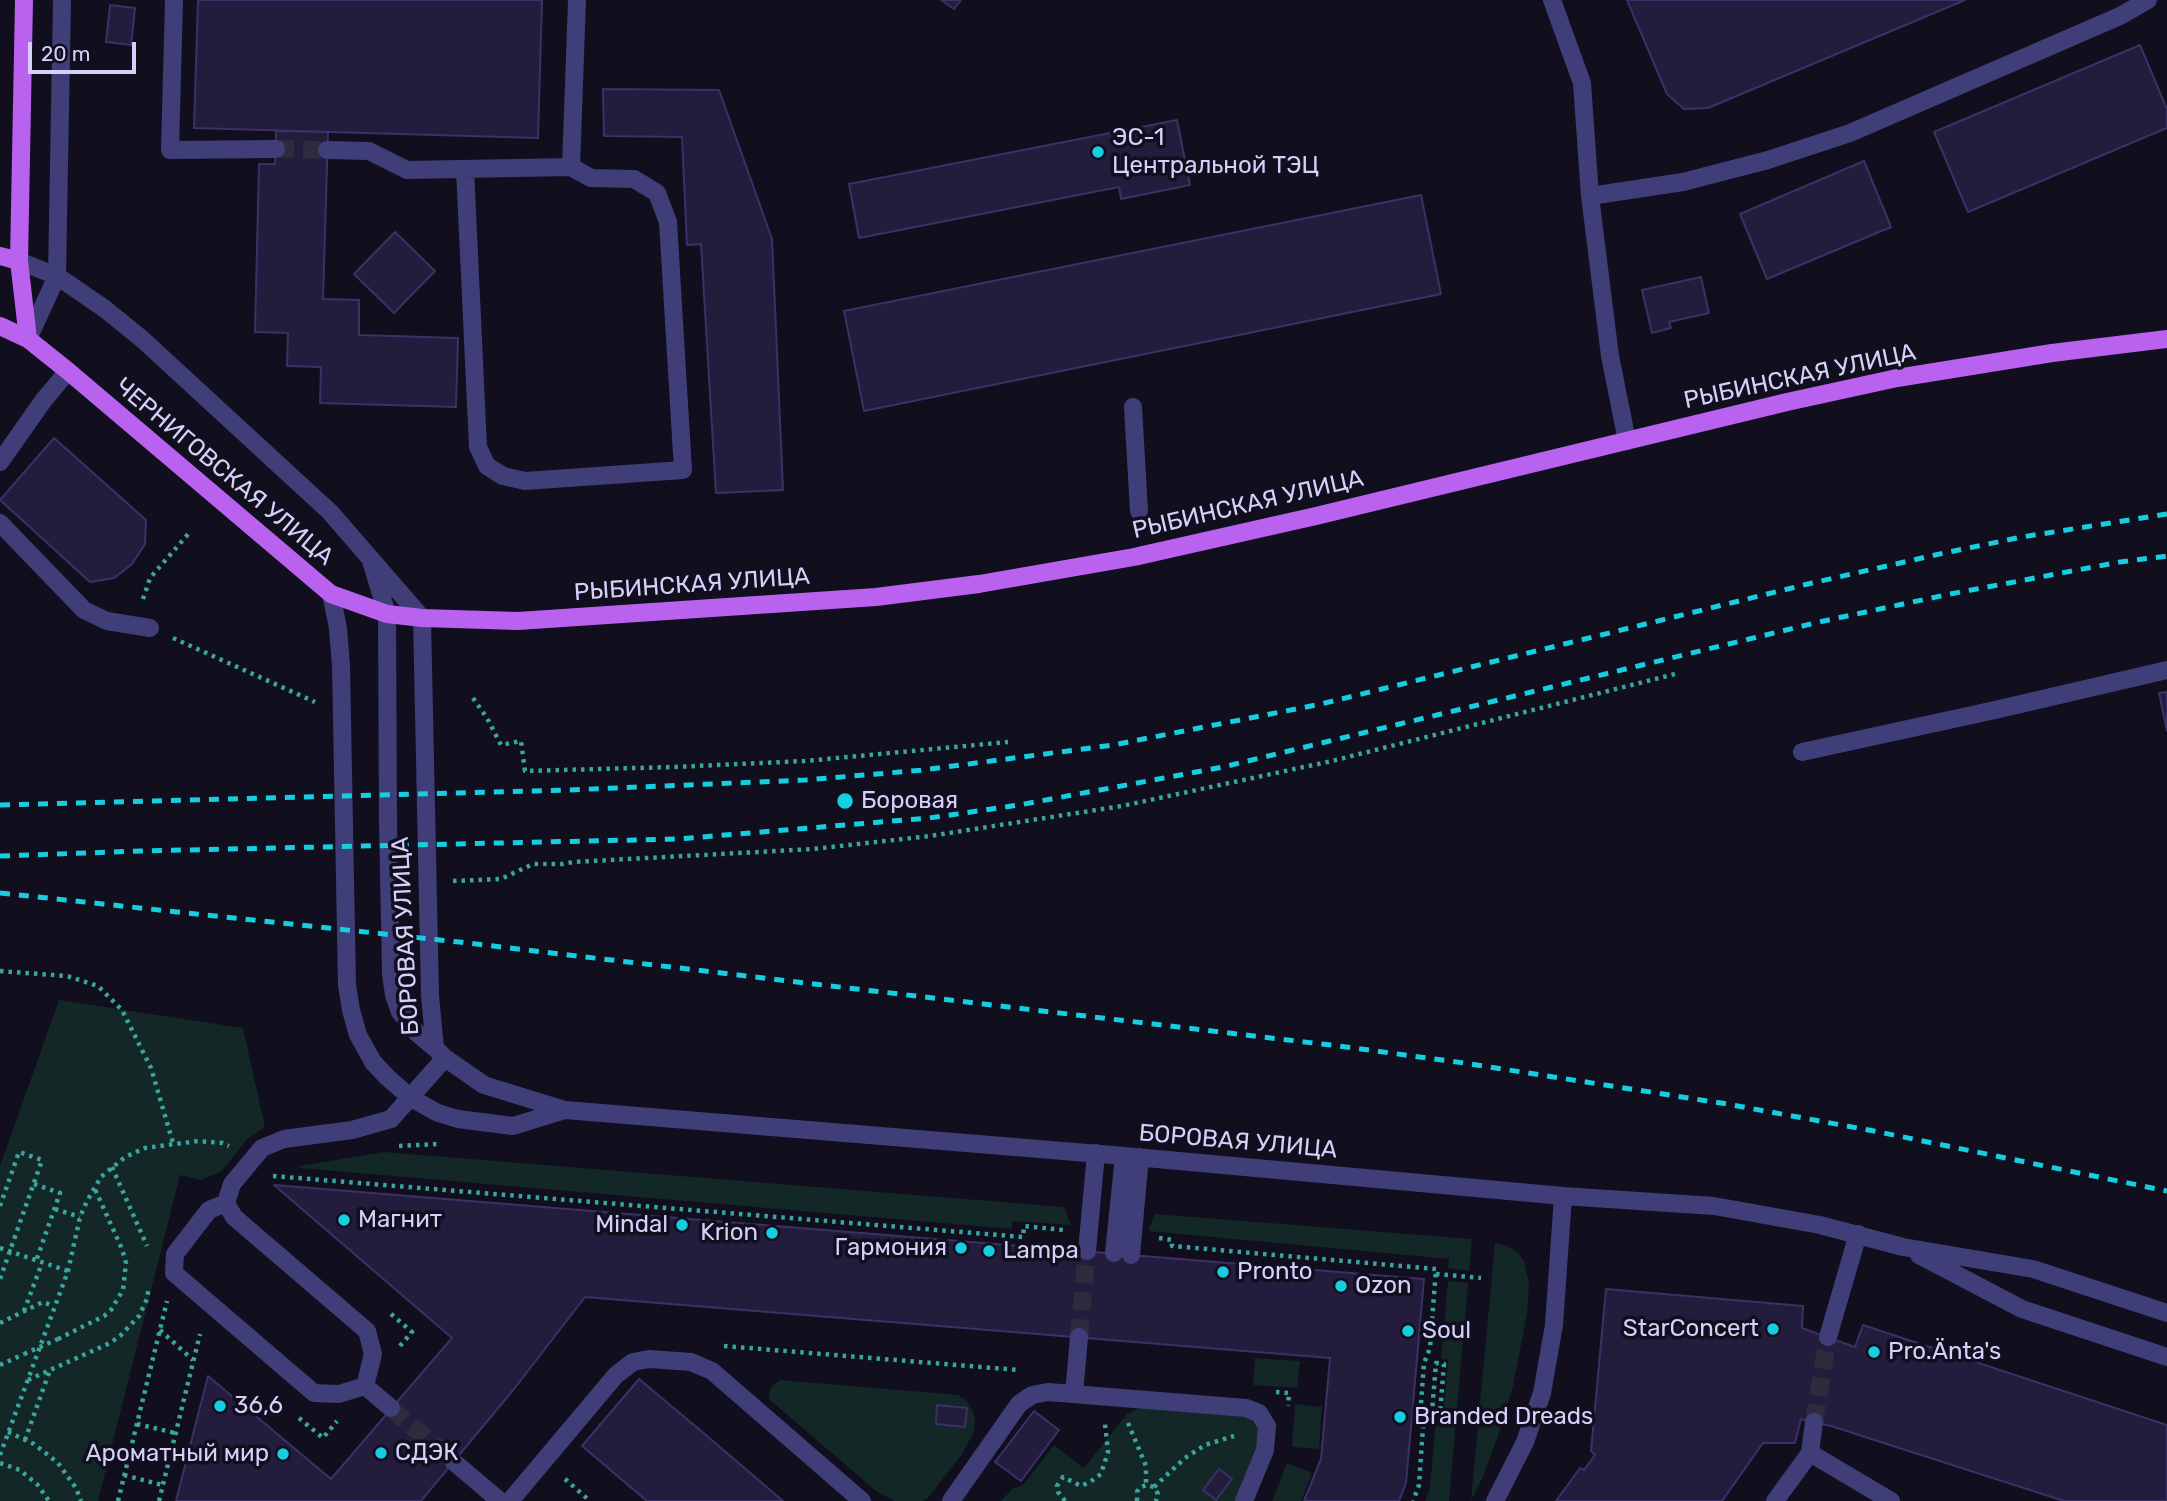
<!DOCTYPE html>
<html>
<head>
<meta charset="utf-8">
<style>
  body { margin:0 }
  #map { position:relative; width:2167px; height:1501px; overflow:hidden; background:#110e1e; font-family:Rubik,sans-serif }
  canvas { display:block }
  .scale { position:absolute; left:28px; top:42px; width:108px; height:32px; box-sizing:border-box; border:4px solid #d4d0fa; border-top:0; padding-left:9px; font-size:21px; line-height:24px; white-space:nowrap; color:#d4d0fa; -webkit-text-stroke:5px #110e1e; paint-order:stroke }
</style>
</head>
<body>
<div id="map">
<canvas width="2167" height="1501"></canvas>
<div class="scale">20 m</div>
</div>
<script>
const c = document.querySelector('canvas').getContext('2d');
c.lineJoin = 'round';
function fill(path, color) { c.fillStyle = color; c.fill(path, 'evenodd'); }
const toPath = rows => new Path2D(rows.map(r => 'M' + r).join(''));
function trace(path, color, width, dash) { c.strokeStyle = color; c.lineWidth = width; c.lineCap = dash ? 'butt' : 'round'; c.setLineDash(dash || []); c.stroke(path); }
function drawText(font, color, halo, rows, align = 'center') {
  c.font = font + ' Rubik,sans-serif'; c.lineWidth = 7; c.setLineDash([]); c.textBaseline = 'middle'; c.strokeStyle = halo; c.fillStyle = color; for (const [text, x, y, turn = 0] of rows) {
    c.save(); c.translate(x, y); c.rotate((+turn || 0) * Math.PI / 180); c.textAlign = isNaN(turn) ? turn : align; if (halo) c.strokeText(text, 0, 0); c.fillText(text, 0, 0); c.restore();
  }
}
fill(toPath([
  [59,1000,243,1028,265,1127,247,1139,222,1171,201,1180,180,1175,98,1501,0,1501,0,1166],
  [384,1152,1064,1207,1071,1225,1013,1221,1012,1229,300,1168,300,1166],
  [1155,1214,1472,1239,1469,1271,1448,1268,1449,1259,1148,1231],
  [1495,1243,1508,1246,1517,1252,1524,1261,1529,1283,1527,1313,1513,1386,1500,1430,1483,1477,1471,1501],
  [1448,1281,1468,1283,1457,1409,1444,1408,1448,1360,1441,1359],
  [1255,1358,1300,1361,1297,1388,1253,1385],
  [780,1380,958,1395,967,1401,973,1412,975,1418,974,1432,962,1454,928,1498,923,1501,894,1501,876,1491,770,1400,769,1394,771,1387],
  [937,1405,967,1408,965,1427,936,1424],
  [1295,1404,1322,1407,1319,1449,1292,1447],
  [1141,1407,1241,1414,1253,1419,1258,1426,1262,1439,1238,1501,1001,1501,1013,1488,1023,1485,1054,1445,1084,1468,1127,1414],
  [1436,1418,1456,1419,1449,1501,1425,1501,1430,1488],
  [1287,1463,1312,1473,1301,1501,1272,1501]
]), '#122726');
const building = toPath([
  [198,0,542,0,538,138,194,128,198,0],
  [941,0,961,0,954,9,941,0],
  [1627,0,1965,0,1708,108,1684,109,1667,94,1627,0],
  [110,5,135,8,131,45,106,42,110,5],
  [2140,45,2167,109,2167,128,1968,212,1934,132,2140,45],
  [603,89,719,90,772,239,783,490,716,493,701,244,687,245,682,137,604,136,603,89],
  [1177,120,1190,185,1121,199,1119,187,859,238,849,184,1177,120],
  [276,131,328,132,323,299,359,300,359,335,458,338,456,407,320,403,321,367,287,366,288,333,255,332,259,164,275,164,276,131],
  [1864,161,1891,227,1767,279,1740,214,1864,161],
  [1421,195,1441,294,864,411,844,311,1421,195],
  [395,232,435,271,394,313,354,274,395,232],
  [1701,277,1709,313,1669,322,1671,328,1652,333,1642,290,1701,277],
  [54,438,146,520,145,544,132,564,114,578,90,582,0,500,54,438],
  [2167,692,2167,731,2159,693,2167,692],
  [274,1185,1424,1279,1406,1483,1399,1501,1304,1501,1321,1459,1330,1358,585,1297,514,1389,421,1501,176,1501,208,1376,331,1479,452,1338,274,1185],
  [1606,1289,1803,1306,1802,1328,1855,1347,1863,1325,2167,1425,2167,1501,2064,1501,1831,1426,1801,1419,1795,1443,1763,1443,1722,1501,1556,1501,1580,1468,1584,1470,1595,1455,1591,1451,1606,1289],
  [639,1379,700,1430,783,1501,647,1501,582,1446,639,1379],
  [937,1405,967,1408,965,1427,936,1424,937,1405],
  [1034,1411,1059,1430,1021,1481,995,1462,1034,1411],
  [1219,1469,1232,1479,1216,1500,1203,1490,1219,1469]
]);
fill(building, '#231c3d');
trace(building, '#3b3167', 2);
trace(toPath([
  [276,149,327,150],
  [1079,1337,1087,1251],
  [391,1408,454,1462],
  [1814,1422,1828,1337]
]), '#2e2b3f', 18, [18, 9]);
trace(toPath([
  [143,599,150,578,190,532],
  [173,638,315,702],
  [473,698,487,718,501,745,521,741,525,771,673,767,805,761,1008,742],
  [453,881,501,879,533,864,563,864,573,862,813,849,930,836,1122,806,1332,761,1675,674],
  [0,971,67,976,98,986,122,1010,151,1068,173,1143],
  [399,1146,437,1144],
  [112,1167,147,1246],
  [273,1176,1023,1237,1024,1226,1063,1230],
  [34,1184,60,1193,36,1261],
  [0,1206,19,1152,42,1160,0,1279],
  [55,1209,80,1217],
  [1159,1238,1172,1240,1172,1246,1436,1269,1430,1348,1424,1363,1420,1416,1423,1427,1419,1485,1413,1501],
  [0,1248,68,1271],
  [1436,1274,1481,1278],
  [24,1311,42,1263],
  [391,1314,412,1332,399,1347],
  [0,1323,43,1302,54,1306],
  [160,1330,193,1360],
  [58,1339,104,1316,111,1310,123,1290,126,1263,122,1249,94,1187],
  [724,1346,1018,1370],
  [0,1365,24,1354],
  [28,1380,110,1343,120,1336,139,1316,147,1299,149,1286],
  [1276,1392,1289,1393,1288,1406],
  [1421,1411,1432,1412,1436,1363,1444,1364,1440,1413,1468,1416],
  [299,1418,323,1438,337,1421],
  [1128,1423,1146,1466,1146,1485],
  [137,1424,175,1433],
  [8,1432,34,1444,58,1463,76,1488,81,1501],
  [25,1440,50,1370],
  [0,1455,68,1271,80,1217,87,1201,101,1177,125,1157,145,1148,198,1141,222,1143,229,1146],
  [0,1463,20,1470,28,1477,37,1484,49,1501],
  [124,1475,162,1485],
  [565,1479,590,1501],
  [1154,1487,1185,1458,1205,1445,1234,1436],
  [118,1501,167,1301],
  [159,1501,200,1334],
  [1065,1501,1058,1492,1057,1486,1063,1477,1081,1486,1090,1482,1101,1474,1108,1452,1105,1424],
  [1137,1501,1137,1492,1139,1488,1146,1485,1154,1487,1156,1490,1158,1494,1156,1501]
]), '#39a59d', 4.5, [3.5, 5]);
trace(toPath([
  [174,0,170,150,276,149],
  [1552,0,1582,83,1590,196,1610,356,1627,441],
  [327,150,369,151,407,170,571,167,577,0],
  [465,169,478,447,487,466,503,476,525,481,683,470,668,222,657,193,634,179,591,178,571,167],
  [1590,196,1683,182,1768,160,1850,133,2120,16,2148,0],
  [19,261,57,276,105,309,142,339,330,512,422,618,430,996,435,1048],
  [28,339,57,276,62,0],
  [1133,407,1139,511],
  [0,462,43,401,68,371],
  [0,523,84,610,107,621,150,628],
  [371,561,387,614,388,823,391,974,394,995,400,1012,417,1033,435,1048,445,1058,484,1085,565,1110,1124,1156,1563,1196,1714,1206,1820,1225,1903,1247,2033,1269,2167,1313],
  [331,594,338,628,341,666,347,985,351,1010,358,1035,373,1062,387,1077,411,1098,438,1113,458,1119,513,1126,565,1110],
  [1802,752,1995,710,2167,670],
  [226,1203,209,1210,175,1254,174,1273,314,1393,339,1394,365,1386],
  [1087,1251,1096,1153],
  [1114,1253,1124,1156],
  [1131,1255,1140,1157],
  [1919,1255,2022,1309,2167,1357],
  [1828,1337,1858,1234],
  [365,1386,373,1354,367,1331,234,1217,226,1203,232,1184,262,1148,284,1139,352,1130,391,1119,445,1058],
  [365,1386,391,1408],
  [1074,1394,1079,1337],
  [1814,1422,1810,1453,1891,1501],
  [454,1462,500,1501],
  [510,1501,616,1375,633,1362,649,1359,691,1362,712,1371,862,1501],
  [951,1501,1019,1404,1032,1395,1048,1392,1246,1408,1259,1413,1267,1426,1265,1450,1244,1501],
  [1495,1501,1525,1442,1542,1393,1554,1325,1563,1196],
  [1775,1501,1810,1453]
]), '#3f3e78', 18);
trace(toPath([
  [24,0,19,261,28,339],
  [0,256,19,261],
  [0,326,28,339,68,371,331,594,387,614,422,618,518,621,876,597,979,584,1134,557,1316,516,1787,402,1897,378,2052,353,2167,339]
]), '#b962ef', 18);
trace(toPath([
  [0,805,568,790,806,780,923,770,1113,745,1321,704,1812,583,1944,553,2022,537,2167,514],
  [0,856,141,851,678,839,929,818,1019,805,1223,767,1819,622,1950,594,2120,562,2167,556],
  [0,893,459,942,1339,1046,1464,1063,1727,1104,1874,1131,2167,1191]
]), '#16cee0', 5, [10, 9]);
trace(toPath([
  [24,1354,58,1339]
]), '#39a59d', 4.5, [3.5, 5]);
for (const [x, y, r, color] of [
  [1098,152,7,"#16cee0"],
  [845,801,9,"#16cee0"],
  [344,1220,7,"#16cee0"],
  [682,1225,7,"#16cee0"],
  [772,1233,7,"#16cee0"],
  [961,1248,7,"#16cee0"],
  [989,1251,7,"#16cee0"],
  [1223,1272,7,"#16cee0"],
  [1341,1286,7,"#16cee0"],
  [1773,1329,7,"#16cee0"],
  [1408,1331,7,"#16cee0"],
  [1874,1352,7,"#16cee0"],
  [220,1406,7,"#16cee0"],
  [1400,1417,7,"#16cee0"],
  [381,1453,7,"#16cee0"],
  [283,1454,7,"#16cee0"]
]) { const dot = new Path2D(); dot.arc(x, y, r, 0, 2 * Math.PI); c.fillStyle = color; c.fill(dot); trace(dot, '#110e1e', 2.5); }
drawText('24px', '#d4d0fa', '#110e1e', [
  ["ЭС-1",1112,138],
  ["Центральной ТЭЦ",1112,166],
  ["Боровая",861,801],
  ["Магнит",358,1220],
  ["Mindal",668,1225,"right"],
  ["Krion",758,1233,"right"],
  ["Гармония",947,1248,"right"],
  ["Lampa",1003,1251],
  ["Pronto",1237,1272],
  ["Ozon",1355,1286],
  ["StarConcert",1759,1329,"right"],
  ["Soul",1422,1331],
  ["Pro.Änta's",1888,1352],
  ["36,6",234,1406],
  ["Branded Dreads",1414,1417],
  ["СДЭК",395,1453],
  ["Ароматный мир",269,1454,"right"]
], 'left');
drawText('24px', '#d4d0fa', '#110e1e', [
  ["РЫБИНСКАЯ УЛИЦА",1800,377,-12],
  ["ЧЕРНИГОВСКАЯ УЛИЦА",224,472,40],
  ["РЫБИНСКАЯ УЛИЦА",1248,505,-13],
  ["РЫБИНСКАЯ УЛИЦА",692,585,-4],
  ["БОРОВАЯ УЛИЦА",406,936,-93],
  ["БОРОВАЯ УЛИЦА",1238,1142,5]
]);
</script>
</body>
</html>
